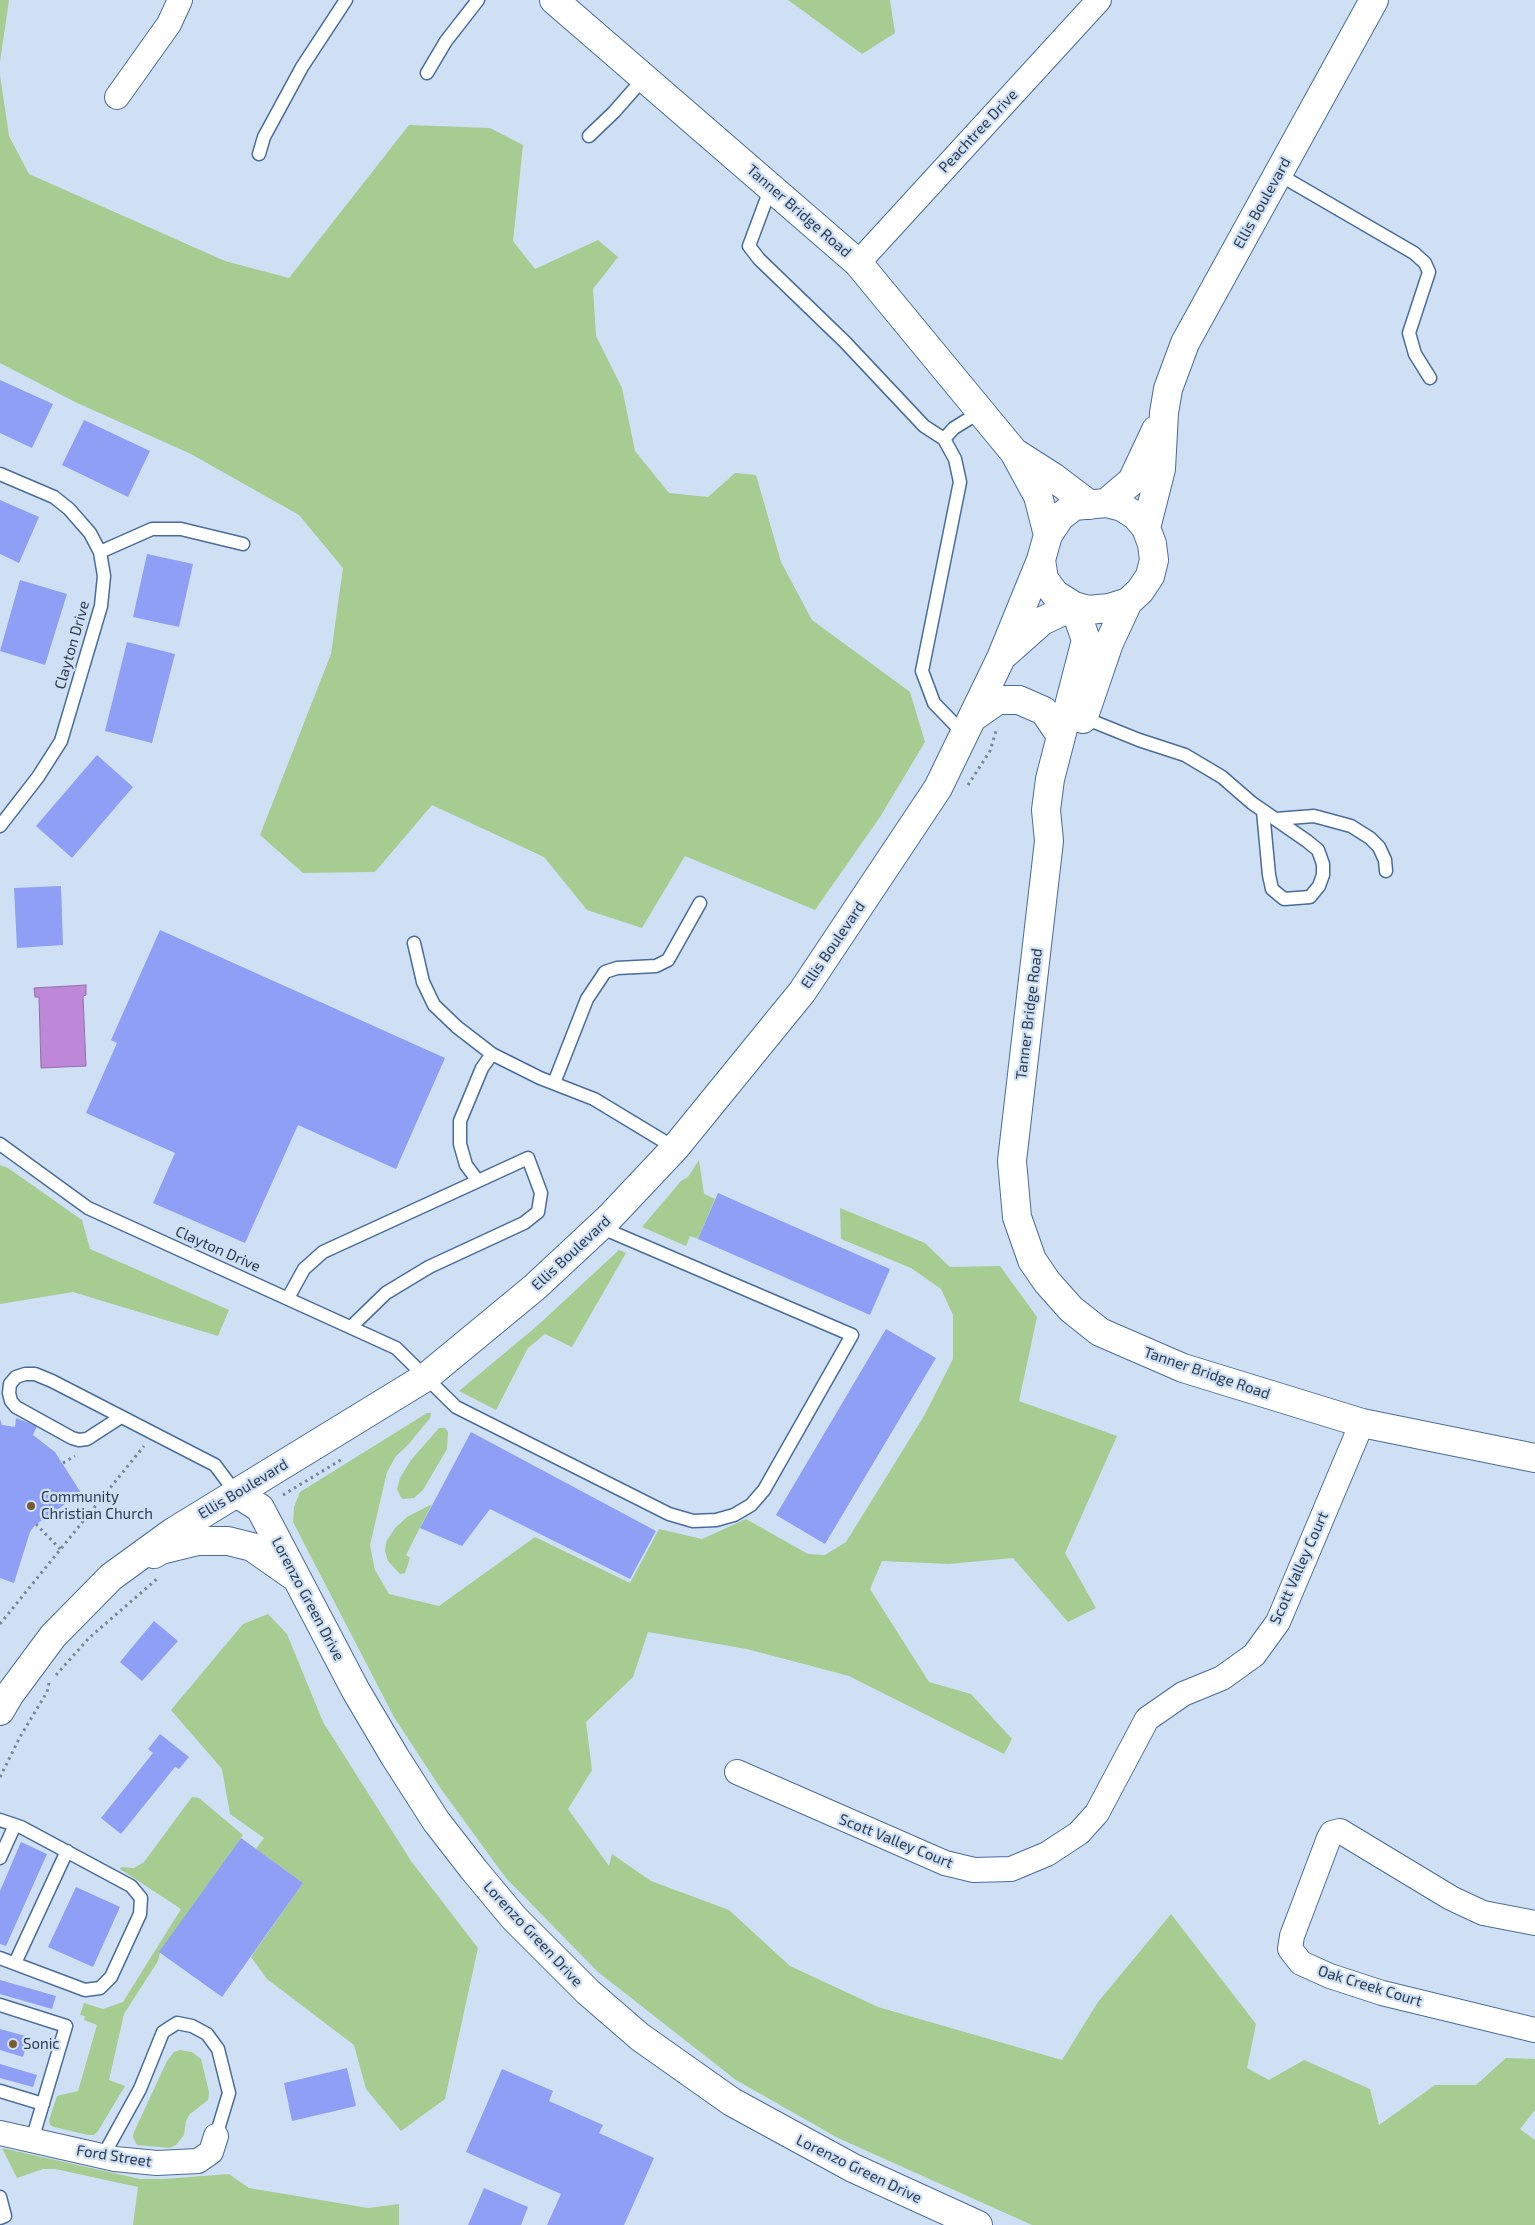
<!DOCTYPE html>
<html>
<head>
<meta charset="utf-8">
<style>
  body { margin:0 }
  canvas { display:block; background:#cfdff4 }
</style>
</head>
<body>
<canvas width="1535" height="2225"></canvas>
<script>
const c = document.querySelector('canvas').getContext('2d');
c.lineJoin = 'round';
function fill(path, color) { c.fillStyle = color; c.fill(path, 'evenodd'); }
const toPath = rows => new Path2D(rows.map(r => 'M' + r).join(''));
function trace(path, color, width, dash) { c.strokeStyle = color; c.lineWidth = width; c.lineCap = dash ? 'butt' : 'round'; c.setLineDash(dash || []); c.stroke(path); }
function drawText(font, color, halo, rows, align = 'center') {
  c.font = font + ' "Exo 2",sans-serif'; c.lineWidth = 4.5; c.setLineDash([]); c.textBaseline = 'middle'; c.strokeStyle = halo; c.fillStyle = color; for (const [text, x, y, turn = 0] of rows) {
    c.save(); c.translate(x, y); c.rotate((+turn || 0) * Math.PI / 180); c.textAlign = isNaN(turn) ? turn : align; if (halo) c.strokeText(text, 0, 0); c.fillText(text, 0, 0); c.restore();
  }
}
fill(toPath([
  [0,0,9,0,0,62],
  [788,0,890,0,895,33,862,54],
  [0,75,9,136,29,174,225,261,289,278,409,125,490,128,523,145,513,241,535,269,598,240,618,257,593,289,596,336,622,388,635,451,669,493,708,497,735,473,756,475,781,562,812,620,910,692,925,742,880,817,815,910,685,856,642,928,587,910,544,857,432,805,375,872,303,873,260,835,331,654,343,568,299,515,191,454,75,402,0,363],
  [699,1160,704,1194,715,1199,698,1239,690,1236,686,1246,642,1227,681,1181,688,1177],
  [0,1165,8,1168,82,1220,90,1249,229,1310,218,1336,73,1292,0,1304],
  [840,1208,925,1243,950,1267,1000,1266,1037,1317,1019,1401,1117,1436,1065,1553,1096,1608,1068,1622,1013,1558,949,1564,882,1561,870,1589,929,1682,971,1694,1012,1739,1004,1754,849,1676,747,1649,648,1632,633,1677,586,1722,592,1770,568,1809,609,1866,612,1854,651,1881,729,1910,790,1966,878,2007,1062,2060,1098,2002,1171,1914,1256,2024,1247,2068,1269,2080,1304,2060,1370,2089,1379,2125,1435,2085,1476,2085,1506,2058,1535,2059,1535,2110,1520,2129,1535,2140,1535,2225,1032,2225,838,2138,736,2080,598,1972,506,1878,441,1789,394,1717,293,1522,294,1507,300,1492,427,1413,431,1413,430,1418,408,1445,396,1456,387,1472,370,1545,375,1570,389,1594,439,1606,535,1537,630,1583,659,1529,702,1539,746,1519,808,1554,825,1555,846,1542,924,1416,953,1359,953,1315,941,1289,911,1268,841,1239],
  [619,1250,626,1253,572,1347,545,1334,528,1348,496,1410,459,1391,537,1326],
  [439,1428,445,1428,448,1432,447,1449,423,1490,414,1498,402,1499,397,1489,400,1478,411,1460],
  [432,1504,406,1555,410,1558,405,1573,400,1574,388,1561,385,1551,386,1542,395,1528,407,1517],
  [268,1614,287,1634,323,1722,411,1861,478,1948,445,2099,401,2131,366,2089,354,2045,267,1979,251,1957,303,1883,256,1849,264,1838,230,1814,222,1769,171,1710,243,1624],
  [192,1797,199,1798,243,1835,160,1952,158,1961,124,2014,109,2080,125,2086,98,2131,94,2135,88,2135,54,2127,50,2125,49,2120,57,2096,78,2091,97,2025,84,2020,85,2016,80,2015,84,2003,103,2009,123,2002,181,1909,120,1869,121,1867,134,1868,144,1862],
  [180,2050,192,2052,201,2059,209,2092,208,2100,190,2114,186,2121,184,2135,176,2145,170,2148,137,2145,133,2137,134,2132,167,2061,174,2052],
  [2,2148,140,2179,163,2179,229,2174,249,2188,368,2208,399,2204,399,2225,133,2225,138,2187,55,2169,43,2169,17,2178]
]), '#a6cc92');
const water = toPath([
  [86,985,86,995,83,996,86,1066,41,1068,39,997,35,997,34,988,86,985]
]);
fill(water, '#be87d7');
trace(water, '#9270ae', 1);
fill(toPath([
  [0,380,53,404,32,448,0,433],
  [84,420,150,451,128,497,62,465],
  [0,500,39,517,19,563,0,554],
  [147,554,193,564,179,627,133,617],
  [20,580,67,594,45,665,0,651],
  [127,642,175,654,152,743,105,731],
  [97,755,133,787,72,858,36,826],
  [61,886,63,945,17,948,14,888],
  [160,930,445,1058,396,1169,298,1125,245,1243,153,1203,175,1153,86,1113,117,1043,111,1040],
  [718,1193,890,1269,870,1315,698,1239],
  [886,1329,936,1358,825,1544,776,1515],
  [16,1418,37,1426,33,1435,55,1452,81,1493,35,1525,30,1532,14,1583,0,1578,0,1419,2,1425,15,1427],
  [471,1432,656,1531,630,1579,490,1509,462,1546,420,1528],
  [154,1621,178,1641,142,1681,120,1662],
  [160,1734,189,1757,179,1769,175,1767,121,1834,101,1818,153,1753,148,1749],
  [241,1838,303,1883,222,1997,159,1952],
  [21,1842,47,1854,6,1946,0,1944,0,1891],
  [76,1887,120,1907,93,1967,48,1947],
  [0,1980,56,1996,52,2009,0,1994],
  [0,2029,29,2037,23,2057,0,2050],
  [0,2064,37,2075,33,2087,0,2078],
  [347,2068,356,2106,292,2121,284,2083],
  [502,2069,553,2091,549,2101,603,2125,599,2133,654,2158,624,2225,547,2225,561,2194,466,2152],
  [484,2188,528,2207,521,2225,468,2225]
]), '#8f9ff5');
const lane = toPath([
  [427,73,446,41,478,0],
  [589,136,614,112,644,78],
  [259,154,264,137,302,67,346,0],
  [1278,174,1414,253,1425,263,1429,272,1409,333,1415,354,1430,378],
  [771,187,749,246,759,259,845,342,924,426,944,439,954,428,980,412],
  [944,439,955,459,960,482,922,671,934,703,965,735],
  [0,474,54,497,69,509,90,533,100,552,104,576,101,606,61,741,38,777,0,826],
  [100,552,152,529,181,529,243,544],
  [1082,717,1139,740,1185,755,1222,777,1252,803,1307,841,1318,850,1323,864,1323,875,1319,886,1310,897,1284,899,1272,889,1269,875,1263,811],
  [1276,819,1314,816,1351,826,1370,838,1379,847,1385,860,1386,871],
  [414,943,423,982,434,1005,457,1027,492,1054],
  [554,1083,587,999,605,972,617,968,656,966,668,960,700,903],
  [0,1144,88,1208,396,1348,456,1407,669,1514,693,1521,716,1520,734,1515,751,1505,764,1490,852,1335,600,1227],
  [288,1298,304,1269,323,1252,478,1181,466,1165,460,1144,460,1121,482,1068,492,1054,540,1078,594,1099,675,1148],
  [351,1327,386,1293,429,1267,524,1223,538,1212,541,1193,528,1158,478,1181],
  [121,1417,87,1439,79,1440,72,1438,16,1407,11,1401,9,1393,10,1384,16,1377,25,1374,35,1374,52,1381,215,1465,236,1493],
  [0,1820,21,1827,131,1886,141,1898,140,1914,111,1977,100,1988,85,1990,0,1958],
  [0,1858,15,1825],
  [15,1963,67,1851],
  [0,2005,66,2026,32,2140],
  [0,2091,43,2104],
  [103,2156,140,2089,163,2032,177,2023,192,2026,207,2034,218,2049,229,2093,216,2136],
  [0,2197,5,2216,0,2218]
]);
const street = toPath([
  [117,97,169,24,180,0],
  [858,263,1099,0],
  [737,1772,945,1863,974,1870,1011,1869,1047,1854,1079,1833,1097,1813,1147,1719,1183,1694,1222,1678,1254,1655,1278,1622,1362,1423],
  [1535,1923,1483,1913,1451,1898,1340,1831,1332,1833,1329,1838,1292,1936,1290,1949,1301,1963,1330,1976,1382,1993,1535,2030],
  [0,2133,115,2159,157,2163,198,2161,211,2152,216,2136]
]);
const secondary = toPath([
  [554,0,858,263,1014,452,1038,496,1048,535],
  [1017,454,1053,477,1090,505],
  [1106,503,1122,507,1136,516,1146,528,1152,544,1154,560,1150,576,1140,591,1128,602,1109,608,1088,610,1074,606,1055,594,1044,579,1041,560,1048,535,1060,517,1074,506,1106,503],
  [1106,503,1132,481,1156,430],
  [1146,528,1161,469,1164,413,1168,389,1185,343,1374,0],
  [1074,606,1086,640,1050,779,1046,810,1049,841,1012,1161,1017,1217,1032,1260,1047,1282,1071,1309,1100,1332,1183,1368,1362,1423,1535,1458],
  [1006,653,1042,621,1074,606],
  [975,716,998,700,1019,700,1044,711,1061,736],
  [1083,719,1109,643,1128,602],
  [236,1493,260,1508,356,1691,395,1757,436,1821,474,1870,514,1918,588,1992,640,2037,732,2102,853,2168,978,2225],
  [154,1554,161,1550,198,1541,228,1541,252,1547,292,1575],
  [0,1711,10,1694,53,1636,111,1577,173,1532,426,1377,535,1287,609,1218,675,1148,802,992,938,788,1001,658,1041,560]
]);
trace(lane, '#496d9b', 15);
trace(street, '#496d9b', 26);
trace(secondary, '#496d9b', 30);
trace(toPath([
  [968,785,990,751,996,731],
  [63,1463,75,1456],
  [283,1495,344,1458],
  [36,1524,60,1549],
  [0,1624,144,1446],
  [56,1675,89,1638,158,1578],
  [0,1777,20,1737,47,1692,49,1683]
]), '#77879b', 3, [2.5, 4]);
trace(lane, '#fff', 12);
trace(street, '#fff', 24);
trace(secondary, '#fff', 28);
for (const [x, y, r, color] of [
  [31,1506,5,"#795b2f"],
  [13,2044,5,"#795b2f"]
]) { const dot = new Path2D(); dot.arc(x, y, r, 0, 2 * Math.PI); c.fillStyle = color; c.fill(dot); trace(dot, '#cfdff4', 2); }
drawText('15px', '#2c3c50', '#cfdff4', [
  ["Peachtree Drive",978,131,-47],
  ["Ellis Boulevard",1262,203,-61],
  ["Tanner Bridge Road",799,211,41],
  ["Clayton Drive",72,645,-74],
  ["Ellis Boulevard",833,945,-56],
  ["Tanner Bridge Road",1029,1014,-83],
  ["Clayton Drive",218,1249,24],
  ["Ellis Boulevard",571,1253,-43],
  ["Tanner Bridge Road",1207,1373,19],
  ["Ellis Boulevard",243,1489,-31],
  ["Scott Valley Court",1299,1568,-66],
  ["Lorenzo Green Drive",308,1599,62],
  ["Scott Valley Court",896,1841,22],
  ["Lorenzo Green Drive",533,1934,47],
  ["Oak Creek Court",1370,1986,17],
  ["Ford Street",114,2156,9],
  ["Lorenzo Green Drive",859,2169,26]
]);
drawText('15px', '#2c3c50', '#cfdff4', [
  ["Community",41,1497],
  ["Christian Church",41,1514],
  ["Sonic",23,2044]
], 'left');
</script>
</body>
</html>
